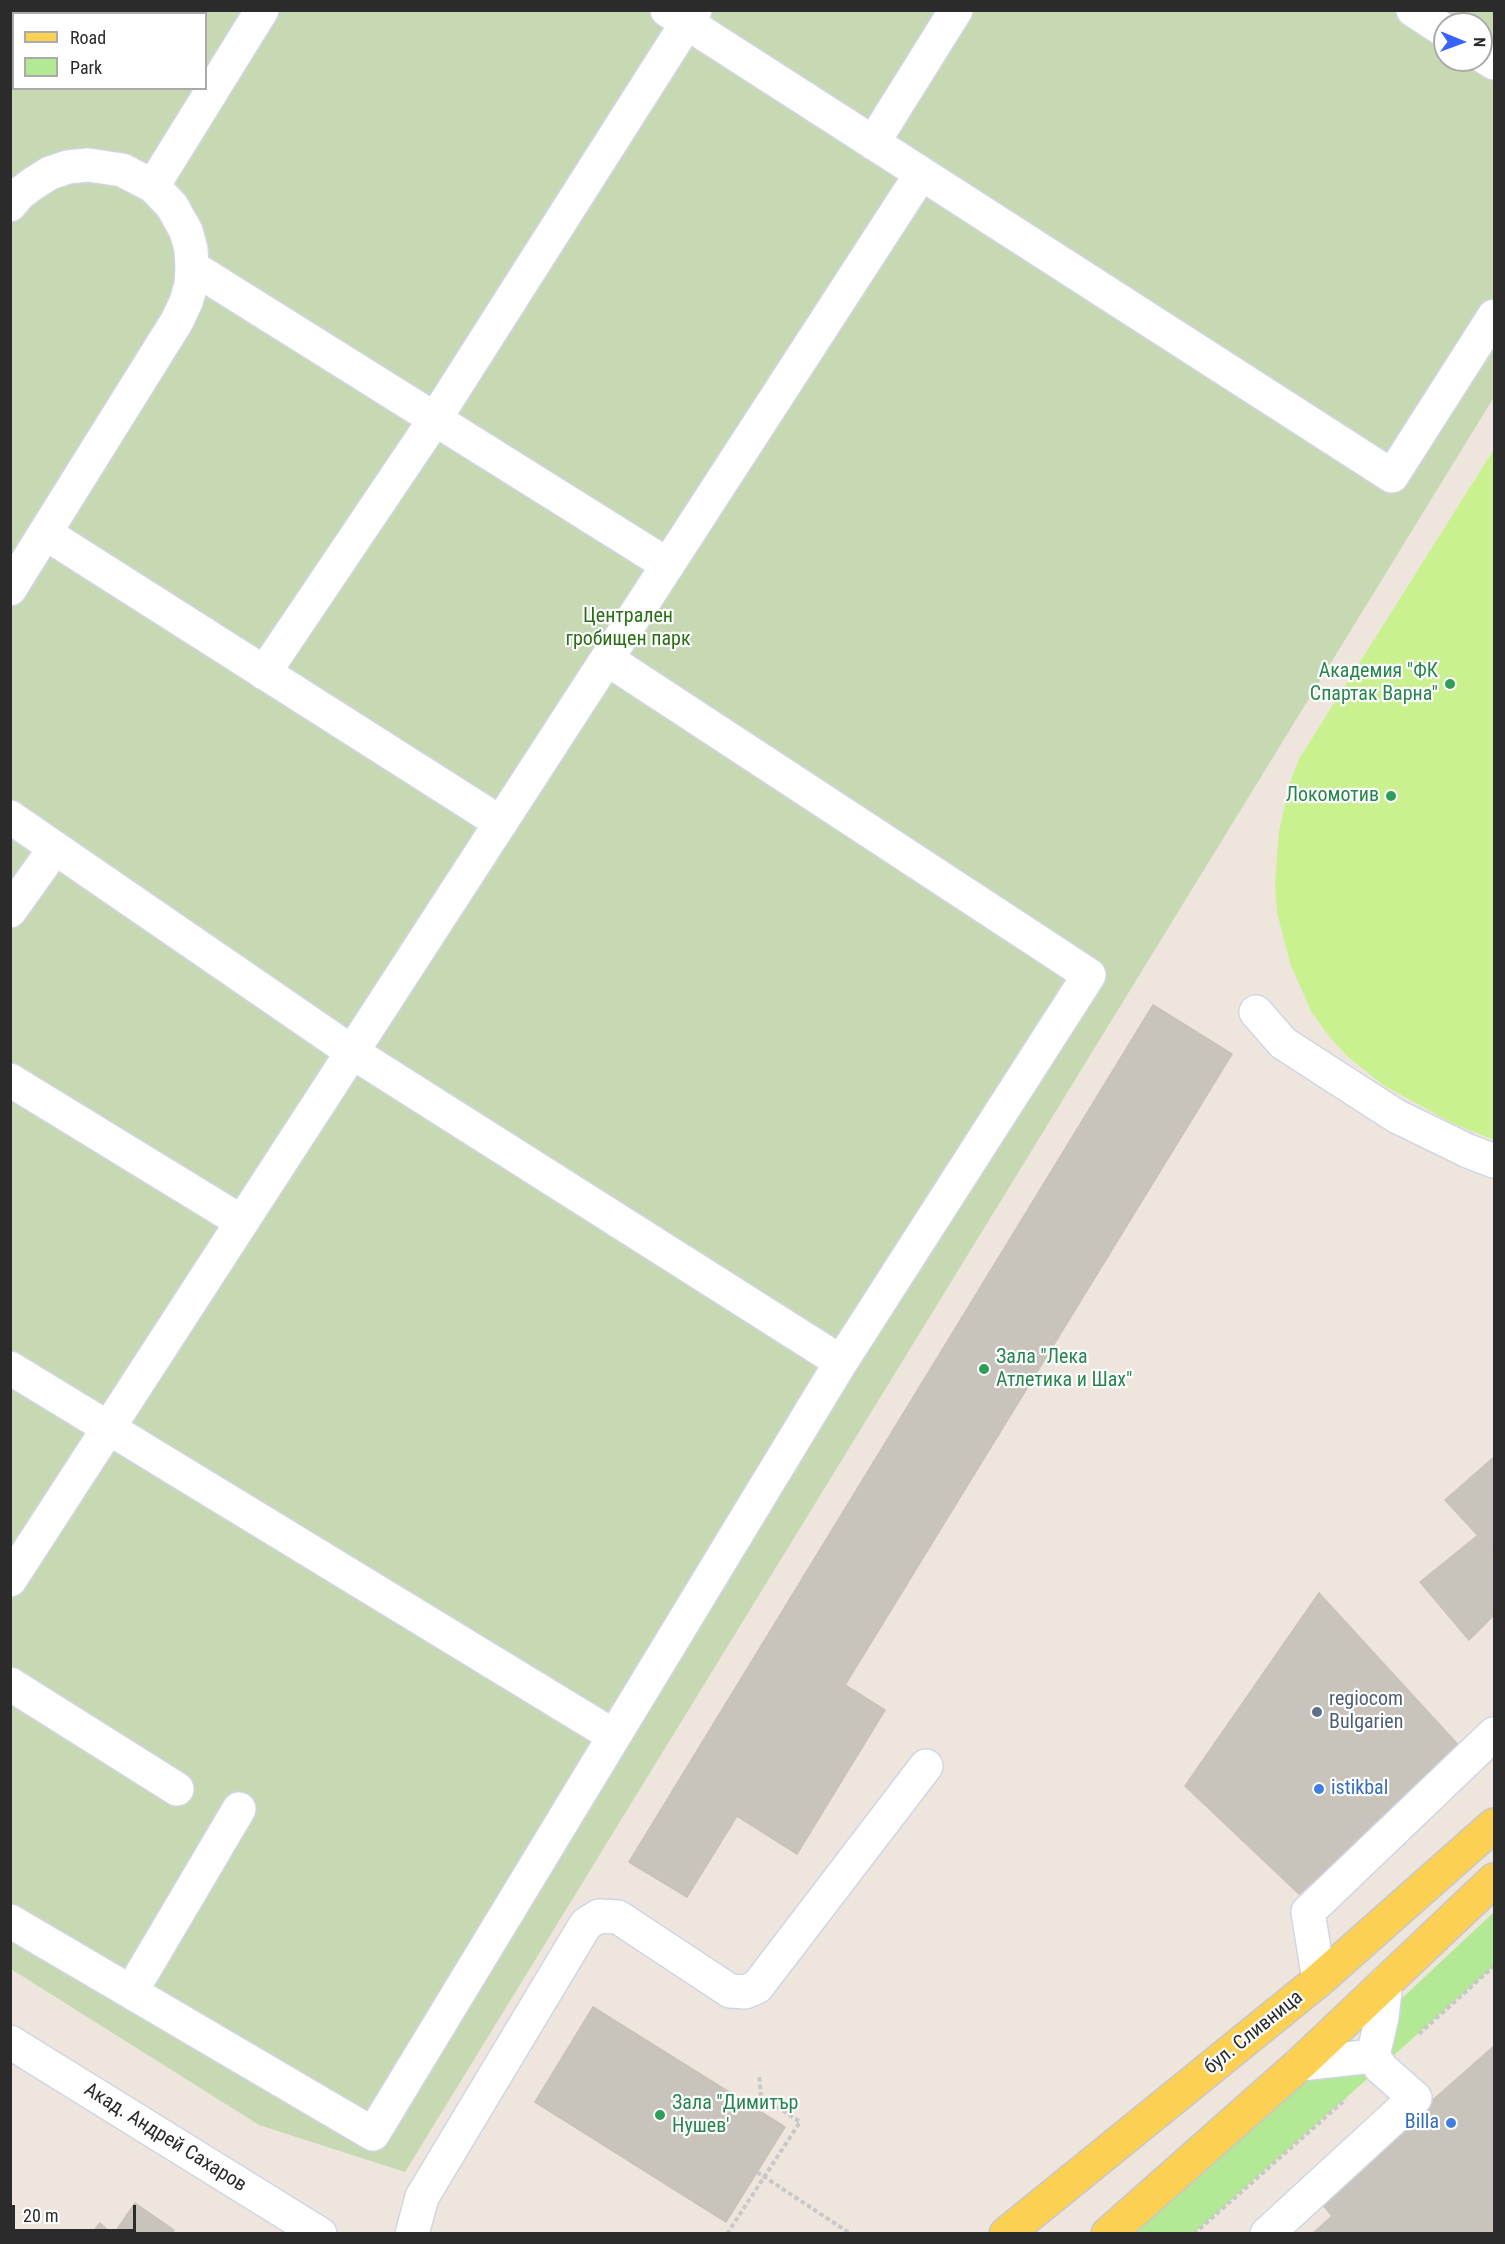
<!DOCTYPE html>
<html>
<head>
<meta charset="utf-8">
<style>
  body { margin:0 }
  #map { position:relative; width:1505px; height:2244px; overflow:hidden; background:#eee6dc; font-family:"Roboto Condensed",sans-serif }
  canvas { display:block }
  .frame { position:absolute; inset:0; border:12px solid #2b2b2b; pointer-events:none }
  .legend { position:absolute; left:12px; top:12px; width:195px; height:78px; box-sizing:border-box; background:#fff; border:2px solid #aaa; margin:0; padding:8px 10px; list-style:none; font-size:18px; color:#2b2b2b }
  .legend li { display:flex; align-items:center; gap:12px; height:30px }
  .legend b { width:30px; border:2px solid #aaa }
  .north { position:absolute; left:1433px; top:12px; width:60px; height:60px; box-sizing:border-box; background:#fff; border:2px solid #aaa; border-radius:50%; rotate:91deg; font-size:16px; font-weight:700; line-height:24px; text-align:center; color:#2b2b2b }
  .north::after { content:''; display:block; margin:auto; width:21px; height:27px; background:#3862ff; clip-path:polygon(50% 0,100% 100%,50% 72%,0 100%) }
  .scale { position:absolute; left:12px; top:2205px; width:124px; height:27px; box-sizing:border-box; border:3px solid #2b2b2b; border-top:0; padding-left:8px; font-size:18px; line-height:21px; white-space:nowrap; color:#2b2b2b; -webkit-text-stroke:4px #fff; paint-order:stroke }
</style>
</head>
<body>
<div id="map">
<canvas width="1505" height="2244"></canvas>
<div class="frame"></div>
<ul class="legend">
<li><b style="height:8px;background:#fcd053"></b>Road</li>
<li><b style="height:16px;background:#b3e994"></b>Park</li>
</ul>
<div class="north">N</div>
<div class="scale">20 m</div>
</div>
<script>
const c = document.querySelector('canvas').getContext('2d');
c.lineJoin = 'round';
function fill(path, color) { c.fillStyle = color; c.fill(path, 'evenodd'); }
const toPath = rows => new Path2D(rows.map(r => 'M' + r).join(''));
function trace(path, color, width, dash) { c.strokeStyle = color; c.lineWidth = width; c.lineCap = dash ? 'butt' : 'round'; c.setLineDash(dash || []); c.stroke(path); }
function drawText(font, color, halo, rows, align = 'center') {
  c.font = font + ' "Roboto Condensed",sans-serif'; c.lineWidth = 4.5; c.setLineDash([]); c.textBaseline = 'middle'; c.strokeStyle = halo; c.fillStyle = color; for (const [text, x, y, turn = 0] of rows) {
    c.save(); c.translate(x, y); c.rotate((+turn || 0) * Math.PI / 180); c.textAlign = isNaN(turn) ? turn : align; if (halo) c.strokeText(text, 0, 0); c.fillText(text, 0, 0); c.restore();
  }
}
fill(toPath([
  [1494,1912,1494,1966,1194,2233,1108,2234,1300,2064,1373,2056,1382,2017]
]), '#b3e994');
fill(toPath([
  [10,11,1494,11,1494,397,405,2172,259,2125,11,1969],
  [14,14,206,14,206,88,14,88],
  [1445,24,1481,24,1481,60,1445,60]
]), '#c6d9b2');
fill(toPath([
  [1494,449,1494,1140,1452,1123,1383,1085,1346,1055,1327,1034,1311,1011,1290,963,1277,912,1275,884,1279,831,1290,783,1299,759]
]), '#caf18f');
const building = toPath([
  [1153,1005,1232,1054,845,1685,885,1710,797,1854,737,1816,687,1897,629,1862,1153,1005],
  [1494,1457,1494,1553,1445,1500,1494,1457],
  [1478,1535,1494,1553,1494,1615,1469,1640,1420,1582,1478,1535],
  [1319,1593,1462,1749,1299,1894,1185,1786,1319,1593],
  [593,2007,785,2127,726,2222,535,2102,593,2007],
  [1494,2046,1494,2234,1312,2234,1332,2216,1319,2200,1494,2046],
  [135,2203,174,2230,172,2234,114,2234,135,2203],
  [100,2223,112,2234,91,2234,100,2223]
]);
fill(building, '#c9c4bb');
trace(building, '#cac2b5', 1.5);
const minor = toPath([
  [667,10,1392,476,1494,316],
  [1413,10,1445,31],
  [1481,55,1494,63],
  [873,143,956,10],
  [153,186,262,10],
  [10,205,19,194,34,183,50,173,68,167,88,165,122,170,153,186,172,206,186,231,191,249,192,267,191,285,186,302,177,321,10,589],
  [192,267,668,565],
  [45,533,501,823],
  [264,673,435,419,695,10],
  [10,817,352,1052,841,1362],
  [10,911,55,848],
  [1256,1012,1283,1043,1396,1116,1468,1151,1494,1161],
  [10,1080,242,1222],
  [10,1368,614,1736],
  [10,1580,921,174],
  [10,1684,177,1789],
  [10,1921,373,2134,841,1362,1089,975,607,659],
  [1319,1980,1308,1912,1494,1734],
  [131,1992,239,1809],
  [10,2042,320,2234],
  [1300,2064,1373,2056,1382,2017,1386,1982],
  [412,2234,422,2197,586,1924,599,1916,618,1917,730,1991,745,1992,757,1987,926,1766],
  [1267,2234,1415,2098,1381,2068,1373,2056]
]);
const major = toPath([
  [1006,2234,1319,1980,1494,1825],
  [1108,2234,1300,2064,1494,1880]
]);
trace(minor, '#d1d5e5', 36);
trace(major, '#c8c8c8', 36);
trace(toPath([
  [1419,2034,1494,1966],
  [757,2172,851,2234],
  [727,2234,800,2122,761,2096,759,2074],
  [1194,2234,1346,2099]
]), '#c8c8c8', 4, [4.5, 3]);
trace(minor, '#fff', 33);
trace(major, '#fcd053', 33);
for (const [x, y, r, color] of [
  [1450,684,6,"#2e9e5b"],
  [1391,796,6,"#2e9e5b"],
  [984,1369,6,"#2e9e5b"],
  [1317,1712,6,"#5c6f8a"],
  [1319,1789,6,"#3f7fe0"],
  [660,2115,6,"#2e9e5b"],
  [1451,2123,6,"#3f7fe0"]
]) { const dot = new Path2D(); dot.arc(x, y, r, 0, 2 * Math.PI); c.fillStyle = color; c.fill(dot); trace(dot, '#fff', 2); }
drawText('20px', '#296f14', '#fff', [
  ["Централен",628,617],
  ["гробищен парк",628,640]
]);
drawText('20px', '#27864d', '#fff', [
  ["Академия \"ФК",1438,672],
  ["Спартак Варна\"",1438,695],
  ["Локомотив",1379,796],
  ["Зала \"Лека",996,1358,"left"],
  ["Атлетика и Шах\"",996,1381,"left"],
  ["Зала \"Димитър",672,2104,"left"],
  ["Нушев'",672,2127,"left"]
], 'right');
drawText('20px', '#4e5e75', '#fff', [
  ["regiocom",1329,1700],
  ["Bulgarien",1329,1723]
], 'left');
drawText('20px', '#366cbe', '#fff', [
  ["istikbal",1331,1789],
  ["Billa",1439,2123,"right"]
], 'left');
drawText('20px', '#2b2b2b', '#fff', [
  ["бул. Сливница",1254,2033,-39],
  ["Акад. Андрей Сахаров",165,2138,32]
]);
</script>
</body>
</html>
